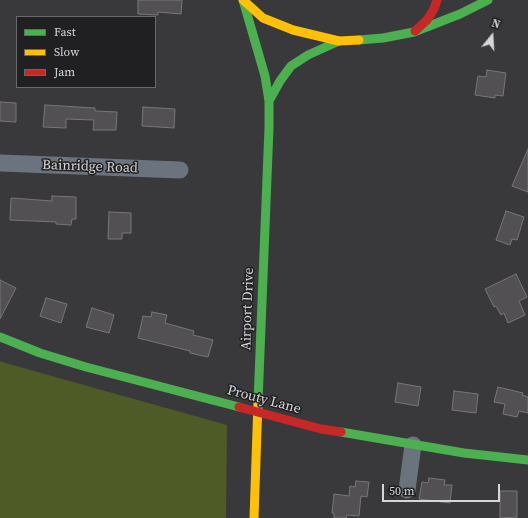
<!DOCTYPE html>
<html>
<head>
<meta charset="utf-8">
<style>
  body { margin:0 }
  #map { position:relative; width:528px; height:518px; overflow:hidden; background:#39383b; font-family:"Source Serif 4",serif }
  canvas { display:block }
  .legend { position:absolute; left:16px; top:16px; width:140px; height:72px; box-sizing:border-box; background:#201f21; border:1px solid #69686a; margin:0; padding:5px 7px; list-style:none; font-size:12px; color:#d6d5d8 }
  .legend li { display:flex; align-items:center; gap:8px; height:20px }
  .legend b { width:20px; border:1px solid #69686a }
  .north { position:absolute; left:472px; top:16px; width:40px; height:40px; -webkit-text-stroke:3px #201f21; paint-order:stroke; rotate:18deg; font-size:11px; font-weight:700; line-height:16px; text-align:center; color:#d6d5d8 }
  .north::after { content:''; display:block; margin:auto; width:14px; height:18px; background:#d6d5d8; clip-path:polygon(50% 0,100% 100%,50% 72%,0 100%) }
  .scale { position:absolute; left:382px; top:484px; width:118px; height:18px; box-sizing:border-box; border:2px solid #d6d5d8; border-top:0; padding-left:5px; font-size:12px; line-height:14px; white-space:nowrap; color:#d6d5d8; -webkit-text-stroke:3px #201f21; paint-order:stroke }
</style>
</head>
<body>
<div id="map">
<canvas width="528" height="518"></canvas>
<ul class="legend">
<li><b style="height:5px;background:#4caf50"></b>Fast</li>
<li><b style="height:5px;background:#ffc107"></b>Slow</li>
<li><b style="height:5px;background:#c62828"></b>Jam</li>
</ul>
<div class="north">N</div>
<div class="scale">50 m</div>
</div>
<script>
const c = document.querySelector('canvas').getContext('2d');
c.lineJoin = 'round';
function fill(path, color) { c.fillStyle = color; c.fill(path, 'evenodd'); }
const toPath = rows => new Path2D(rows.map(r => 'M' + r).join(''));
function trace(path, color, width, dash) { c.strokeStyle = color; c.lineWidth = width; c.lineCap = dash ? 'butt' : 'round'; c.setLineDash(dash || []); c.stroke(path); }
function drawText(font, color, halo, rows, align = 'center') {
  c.font = font + ' "Source Serif 4",serif'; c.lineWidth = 3; c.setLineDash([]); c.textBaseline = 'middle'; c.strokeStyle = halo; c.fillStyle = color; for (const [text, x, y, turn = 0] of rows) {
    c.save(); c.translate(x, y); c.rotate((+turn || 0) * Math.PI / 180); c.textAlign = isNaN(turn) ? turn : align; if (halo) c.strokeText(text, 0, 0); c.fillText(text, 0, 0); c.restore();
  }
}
fill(toPath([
  [0,361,9,364,227,425,226,518,0,518]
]), '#4f5b27');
const building = toPath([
  [138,0,182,0,181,14,158,12,158,15,138,14,138,0],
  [487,70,506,73,503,96,495,95,495,98,475,95,478,76,486,77,487,70],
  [0,102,16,103,16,122,0,121,0,102],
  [45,105,95,108,95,111,117,112,116,130,93,130,94,120,66,119,66,128,43,127,45,105],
  [143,107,175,109,174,128,142,126,143,107],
  [528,149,528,192,512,186,528,149],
  [52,196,76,197,76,219,72,219,71,225,56,224,56,222,10,220,11,198,52,201,52,196],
  [506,211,524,217,517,240,512,239,510,245,496,240,506,211],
  [109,212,131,213,131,233,122,233,122,239,108,239,109,212],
  [516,274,527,297,519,301,525,315,508,323,504,313,501,315,496,306,494,307,485,289,516,274],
  [0,280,16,288,0,319,0,280],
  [46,298,67,304,61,323,40,316,46,298],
  [92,308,114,315,109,333,86,327,92,308],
  [152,312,167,315,165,323,194,331,193,335,213,340,208,357,190,353,190,351,138,338,143,316,151,317,152,312],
  [398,383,421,387,418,406,395,402,398,383],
  [498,387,523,393,522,395,528,397,528,413,519,411,517,417,503,414,505,404,494,402,498,387],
  [454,391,478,394,476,413,452,410,454,391],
  [429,478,445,480,444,485,452,485,450,503,419,499,422,482,428,483,429,478],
  [356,481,369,482,367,497,361,496,359,516,347,515,346,518,334,518,334,513,332,513,334,494,349,496,350,486,355,487,356,481],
  [500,491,517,491,517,517,500,518,500,491]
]);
fill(building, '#525052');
trace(building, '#787679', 1);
trace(toPath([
  [0,163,180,170],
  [407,490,413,445]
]), '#6b747e', 17);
trace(toPath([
  [243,0,265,76,269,101,269,128,258,402],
  [359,40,383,38,414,32,460,14,488,0],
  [269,101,280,81,291,66,308,55,339,41],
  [0,337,40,353,86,367,239,407],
  [341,432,464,453,528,460]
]), '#4caf50', 9);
trace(toPath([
  [243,0,263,18,293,30,339,41,359,40],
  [254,518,258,402]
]), '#ffc107', 9);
trace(toPath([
  [415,31,427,20,434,9,437,0],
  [239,407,321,429,341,432]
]), '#c62828', 9);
drawText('14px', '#d6d5d8', '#201f21', [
  ["Bainridge Road",90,167,2],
  ["Airport Drive",248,309,-88],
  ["Prouty Lane",264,400,15]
]);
</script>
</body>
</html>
